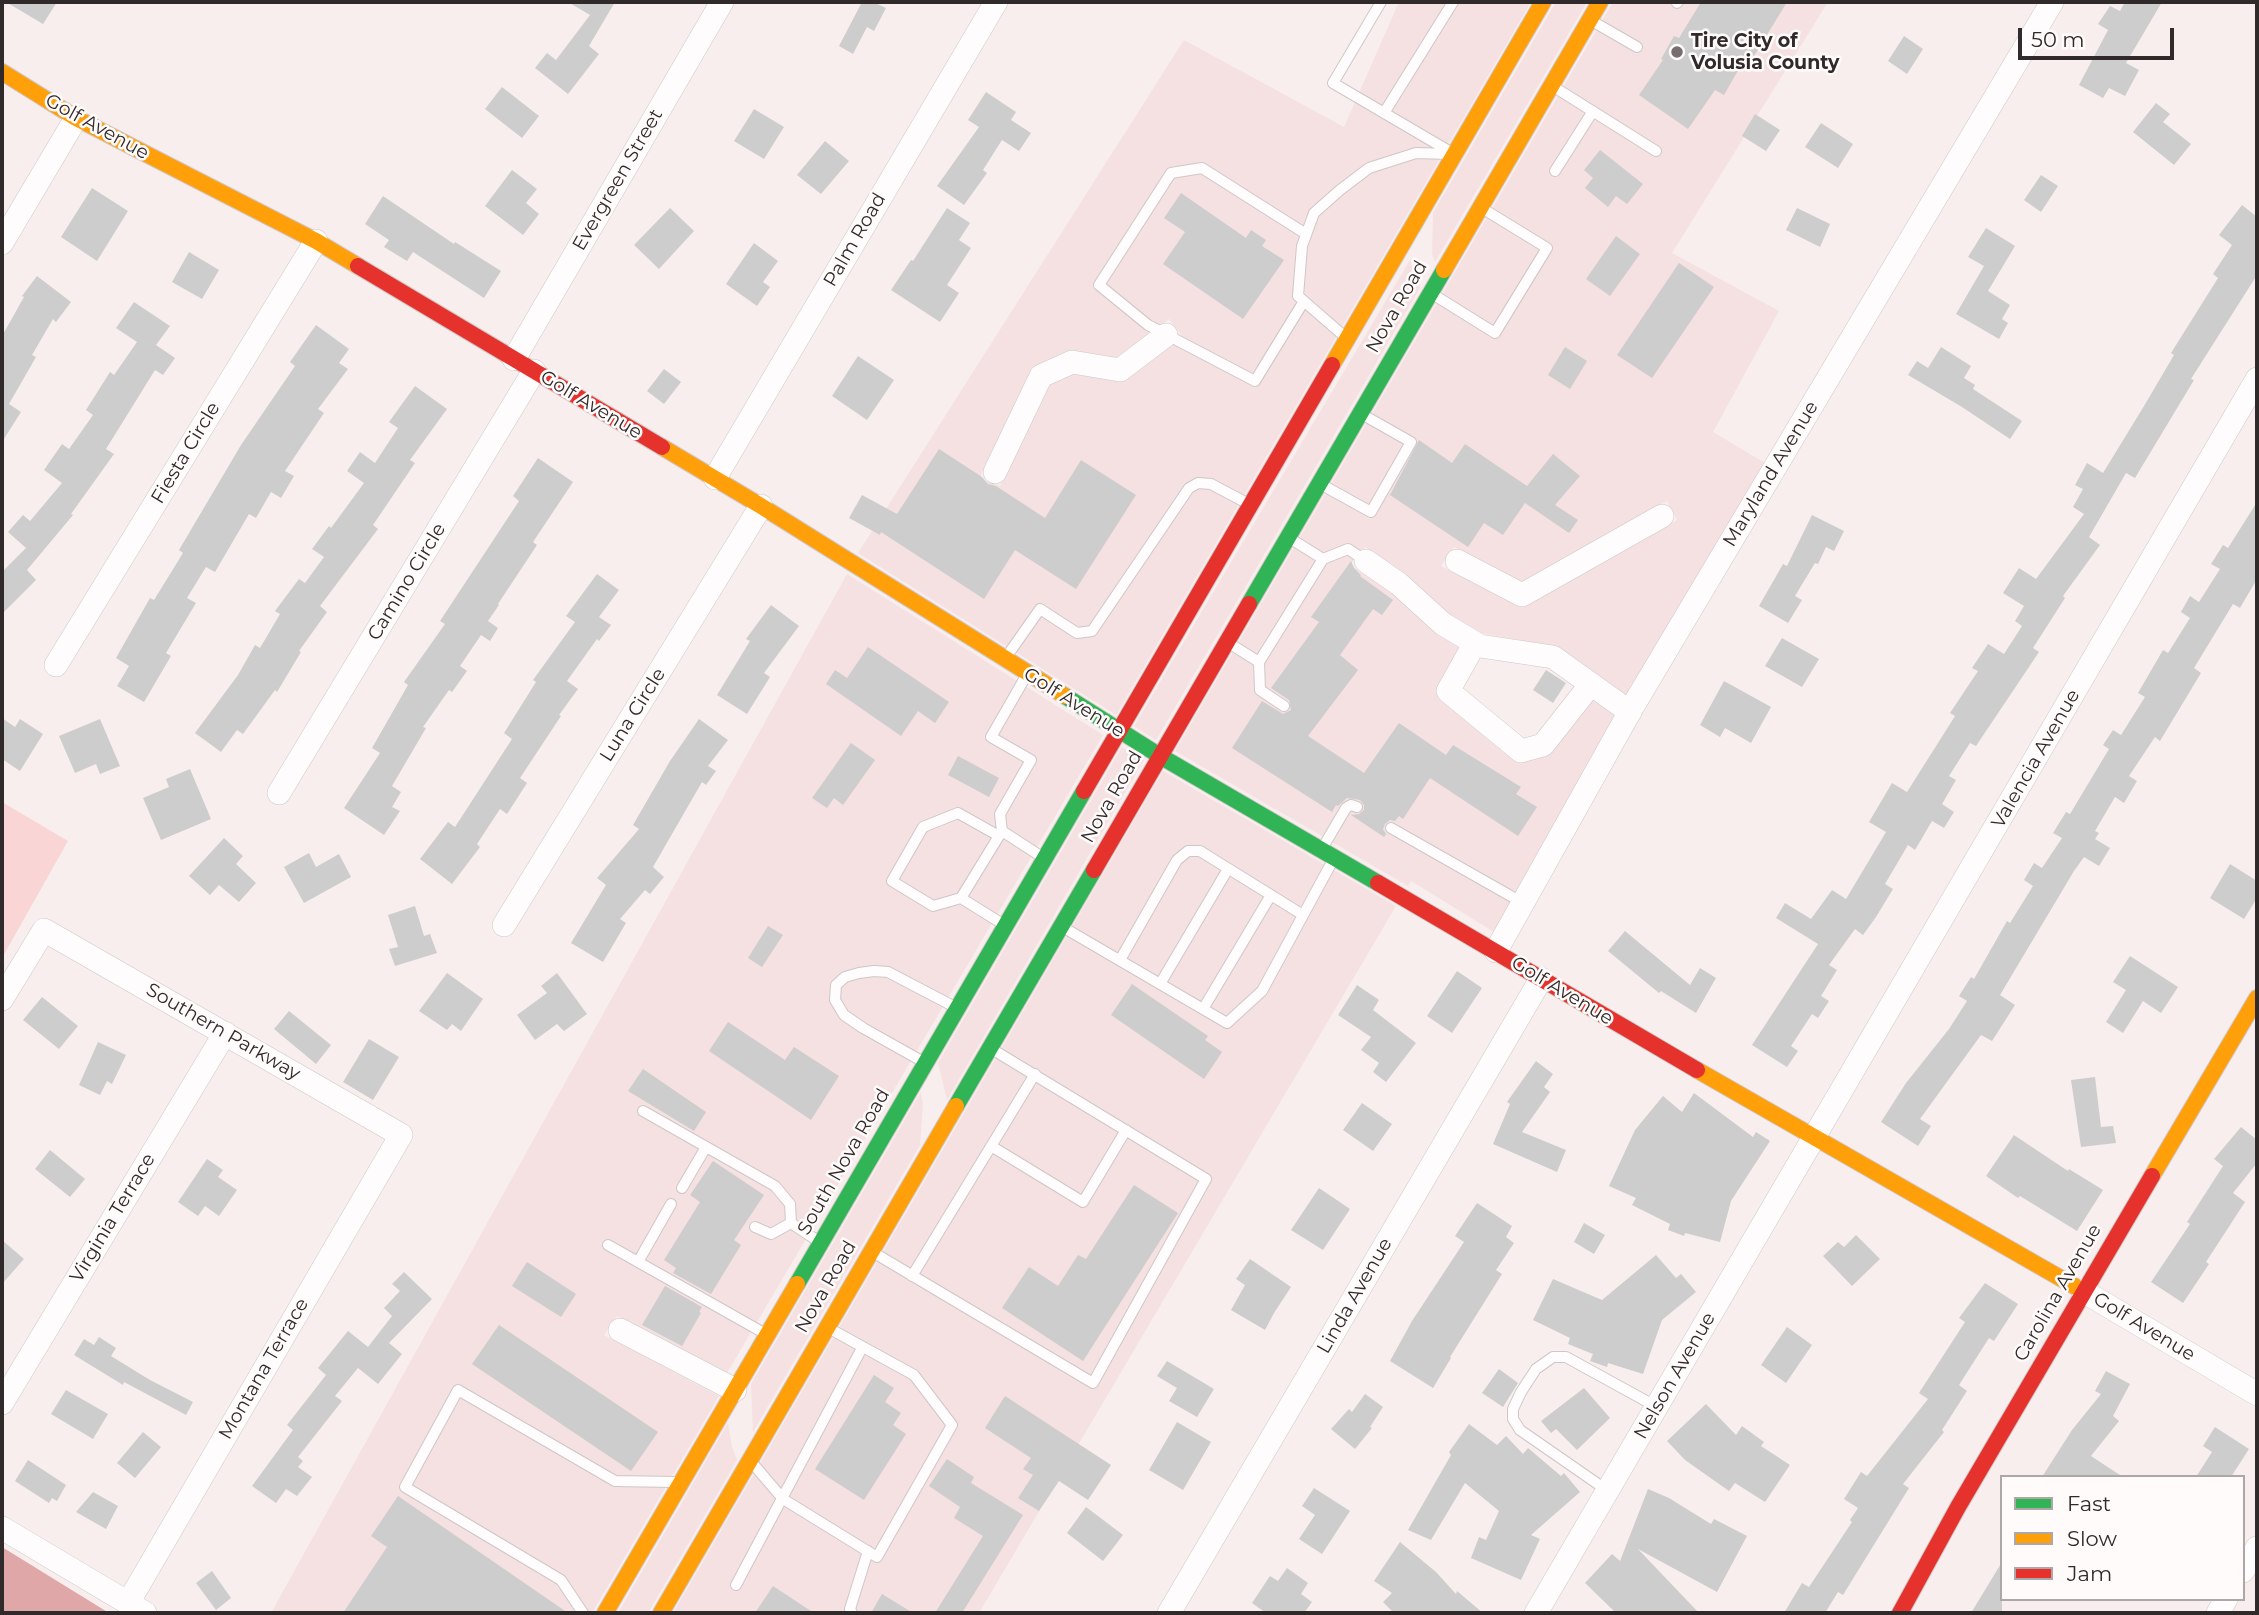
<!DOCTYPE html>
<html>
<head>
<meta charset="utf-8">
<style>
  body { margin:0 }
  #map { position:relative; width:2259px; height:1615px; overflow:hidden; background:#f8eeee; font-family:Montserrat,sans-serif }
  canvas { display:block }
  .frame { position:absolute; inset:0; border:4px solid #312a2a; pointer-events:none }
  .legend { position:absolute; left:2000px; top:1475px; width:245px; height:126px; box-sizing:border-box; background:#fffbfb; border:2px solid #ada7a7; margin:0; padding:9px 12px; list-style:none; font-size:21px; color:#312a2a }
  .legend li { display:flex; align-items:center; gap:14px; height:35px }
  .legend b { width:35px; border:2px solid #ada7a7 }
  .scale { position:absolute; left:2018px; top:28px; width:156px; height:32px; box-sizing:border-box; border:4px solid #312a2a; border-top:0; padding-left:9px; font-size:21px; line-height:24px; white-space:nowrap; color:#312a2a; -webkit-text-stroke:5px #fffbfb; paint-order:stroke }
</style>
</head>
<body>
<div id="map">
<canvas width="2259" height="1615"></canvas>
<div class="frame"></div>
<ul class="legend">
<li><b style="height:9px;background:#30b455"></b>Fast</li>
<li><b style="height:9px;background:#ff9f0a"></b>Slow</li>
<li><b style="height:9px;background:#e5322d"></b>Jam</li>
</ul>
<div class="scale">50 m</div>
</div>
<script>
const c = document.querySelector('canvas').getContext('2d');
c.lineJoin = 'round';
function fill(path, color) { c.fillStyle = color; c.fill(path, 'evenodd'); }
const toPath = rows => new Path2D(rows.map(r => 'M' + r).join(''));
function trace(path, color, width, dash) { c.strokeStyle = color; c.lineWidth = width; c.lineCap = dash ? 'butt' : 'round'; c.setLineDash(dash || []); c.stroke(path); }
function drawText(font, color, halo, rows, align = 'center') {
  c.font = font + ' Montserrat,sans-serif'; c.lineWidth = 5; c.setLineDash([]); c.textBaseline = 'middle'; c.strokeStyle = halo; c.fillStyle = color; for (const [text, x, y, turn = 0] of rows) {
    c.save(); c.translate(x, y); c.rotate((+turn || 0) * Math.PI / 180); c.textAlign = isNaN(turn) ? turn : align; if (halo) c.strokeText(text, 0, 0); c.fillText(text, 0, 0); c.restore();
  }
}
fill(toPath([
  [1399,2,1531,2,1116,715,858,553,1184,40,1344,127],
  [1169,319,1182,336,1127,378,1073,374,1050,383,1000,486,979,479,1031,372,1069,352,1118,358],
  [1556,2,1587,2,1435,262,1432,254,1433,213],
  [1613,2,1828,2,1672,253,1779,311,1713,432,1765,463,1627,695,1561,648,1482,633,1451,615,1407,575,1365,547,1350,565,1391,592,1435,633,1460,648,1438,687,1440,700,1513,760,1523,762,1592,700,1615,716,1494,932,1411,881,1408,886,1175,751],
  [1667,501,1677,520,1527,605,1516,605,1441,566,1454,547,1523,583],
  [1410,260,1420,288,1156,740,1134,726],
  [847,574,1103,735,727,1373,617,1316,604,1335,719,1396,592,1613,271,1613],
  [1122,747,1144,760,947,1100,938,1063],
  [1163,771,1396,906,979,1613,673,1613],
  [921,1092,923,1105,920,1145,753,1432,751,1384],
  [728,1423,732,1447,737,1460,648,1613,618,1613]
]), '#f5e1e1');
fill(toPath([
  [2,802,68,841,2,958]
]), '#f9d5d6');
fill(toPath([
  [2,1547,109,1613,2,1613]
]), '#e0a7a9');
fill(toPath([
  [6,2,57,2,43,24],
  [568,2,615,2,589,46,599,54,568,94,535,68,547,53,556,60,590,15],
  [862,2,873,2,886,8,874,31,867,27,853,54,839,46],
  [1701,2,1787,2,1754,56,1748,53,1724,95,1715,90,1688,129,1639,95,1663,60,1661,59,1674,36,1679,38],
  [2125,2,2162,2,2126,63,2139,70,2125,96,2109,88,2103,98,2079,85,2108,30,2098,24,2110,6,2120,11],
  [1904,36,1923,49,1907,74,1888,61],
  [502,87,539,116,522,138,485,109],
  [986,92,1016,112,1011,120,1031,133,1019,151,1002,140,983,170,987,173,964,205,937,186,979,127,968,120],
  [2156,103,2170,114,2163,122,2191,144,2174,165,2133,132],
  [754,109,784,127,764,159,734,141],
  [1755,114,1780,130,1766,151,1742,136],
  [1821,123,1853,144,1838,168,1805,147],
  [825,141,849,161,821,194,797,175],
  [1600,150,1643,184,1627,204,1616,196,1608,207,1585,188,1593,178,1584,170],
  [512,170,537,189,526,203,539,214,523,235,485,206],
  [2041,175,2058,186,2041,212,2024,200],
  [92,188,128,211,97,261,61,237],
  [1181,193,1246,238,1251,230,1266,240,1262,246,1284,260,1243,319,1163,264,1185,232,1164,218],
  [383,196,454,244,455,242,501,271,484,298,413,252,407,261,384,247,389,240,365,224],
  [2242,205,2257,217,2257,275,2191,379,2194,380,2135,478,2126,473,2089,537,2100,545,2063,596,2065,598,2033,648,2039,652,1976,746,1970,743,1949,776,1956,780,1942,804,1954,812,1944,828,1932,821,1915,850,1908,845,1885,884,1893,889,1876,917,1863,935,1855,929,1829,965,1837,970,1821,996,1829,1001,1818,1018,1812,1014,1791,1046,1798,1051,1787,1067,1752,1045,1818,944,1776,918,1785,903,1811,919,1832,890,1846,899,1886,832,1869,822,1892,783,1907,792,1955,716,1950,713,1978,671,1972,668,1988,644,2004,654,2022,626,2015,621,2024,606,2003,593,2019,568,2036,579,2084,514,2073,507,2083,489,2075,485,2087,463,2103,473,2144,406,2174,355,2171,353,2218,278,2213,274,2232,245,2219,235],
  [670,208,694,231,659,269,634,245],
  [947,208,970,223,959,240,971,248,947,285,959,293,940,322,891,290,911,260,913,261],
  [1797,208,1830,224,1820,247,1786,230],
  [1986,228,2015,246,1988,291,2010,305,2002,319,2008,323,1999,339,1956,314,1984,266,1968,257],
  [1616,236,1640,254,1610,296,1586,279],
  [754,243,778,261,763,282,770,287,757,306,726,284],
  [189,252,219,270,202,299,172,282],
  [1679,263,1714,287,1652,378,1617,355],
  [37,276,71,302,56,322,53,319,32,355,36,357,9,404,21,412,2,442,2,336,24,297,22,296],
  [134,302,170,326,156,345,175,358,163,375,155,370,106,449,114,454,71,514,73,515,27,570,36,580,2,614,2,572,26,548,8,532,23,515,30,521,62,483,44,470,62,444,69,449,93,415,86,410,110,372,114,375,137,342,116,328],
  [316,325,349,349,339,363,348,369,318,409,324,413,285,471,294,476,281,498,271,492,256,518,249,514,215,572,206,567,187,598,196,603,166,653,171,656,144,702,117,686,129,666,116,658,150,598,154,600,183,553,179,550,241,445,295,366,290,362],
  [1565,347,1587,361,1570,389,1548,375],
  [1941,347,1971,366,1964,378,1975,385,1973,389,2022,421,2010,439,1962,407,1908,375,1917,361,1928,368],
  [858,356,894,380,867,420,832,396],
  [664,369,681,382,664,404,647,391],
  [415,386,447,409,410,460,415,463,373,525,378,529,320,606,327,612,299,651,301,652,277,692,275,690,243,734,237,730,221,752,195,733,238,675,255,645,260,648,280,614,275,611,299,579,305,583,324,557,312,549,329,526,331,528,364,483,347,471,360,452,375,463,398,428,389,422],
  [1419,440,1452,463,1465,444,1527,486,1553,454,1580,476,1555,505,1578,520,1569,533,1525,503,1503,535,1484,523,1468,547,1390,495],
  [939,449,982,477,988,484,996,486,1045,518,1081,460,1136,495,1076,589,1015,550,984,599,881,532,880,535,849,518,862,495,897,514],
  [538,458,573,482,533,542,537,545,498,604,499,605,488,621,498,628,490,641,481,635,460,666,467,671,452,692,449,690,423,727,426,728,392,786,401,792,392,807,400,811,384,835,344,808,380,753,372,748,408,685,404,682,445,624,440,621,519,501,513,496],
  [2257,502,2257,579,2240,608,2233,604,2194,668,2201,673,2160,741,2155,737,2129,776,2137,781,2124,803,2115,797,2095,831,2099,833,2095,839,2110,848,2099,866,2084,857,2074,871,2000,995,2015,1005,1992,1041,1981,1035,1920,1119,1931,1126,1918,1146,1881,1122,1906,1083,1949,1029,1967,1001,1959,996,1971,977,1974,979,2007,921,2010,923,2033,886,2024,880,2034,863,2042,868,2062,838,2053,833,2066,812,2070,814,2109,749,2103,745,2113,730,2121,735,2145,697,2138,693,2163,650,2168,653,2190,618,2181,612,2190,596,2199,602,2220,569,2211,564,2223,545,2228,548],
  [1812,515,1844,531,1834,551,1826,547,1818,564,1815,563,1795,596,1802,600,1788,623,1759,606,1783,564,1787,566],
  [1351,561,1354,568,1361,575,1360,576,1393,600,1382,615,1373,609,1340,655,1358,670,1308,736,1364,773,1399,723,1446,755,1453,745,1521,787,1516,794,1537,807,1518,836,1430,778,1403,819,1399,816,1395,821,1390,820,1385,824,1383,829,1386,834,1384,837,1351,815,1359,814,1364,810,1364,805,1360,800,1347,798,1338,806,1336,805,1332,812,1232,748,1262,701,1283,714,1291,710,1289,700,1271,688,1319,622,1311,617],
  [597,574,619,590,599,617,611,625,599,641,597,639,567,681,578,689,559,715,561,716,520,778,527,783,507,814,500,809,477,844,480,847,452,884,420,859,448,822,455,827,512,739,504,733,536,682,533,680,575,622,566,616],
  [771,605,799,626,764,673,770,677,747,714,717,695,750,641,746,639],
  [1782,638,1819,659,1802,687,1765,666],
  [868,647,949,702,935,723,918,711,901,736,826,684,835,670,847,678],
  [1546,670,1566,683,1553,703,1533,690],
  [1724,681,1771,707,1751,743,1725,728,1720,737,1700,725],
  [2,718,15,727,20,719,43,734,20,771,2,759],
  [100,719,120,766,100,774,96,764,75,773,59,736],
  [699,719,728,740,708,766,716,771,706,785,702,782,653,867,664,877,650,894,645,890,620,919,626,923,603,962,571,943,606,885,597,878,639,829,633,825,670,761],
  [851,743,875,760,843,805,834,798,827,808,812,798],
  [958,756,999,778,989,797,948,775],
  [190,769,211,819,161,840,143,798,169,787,166,779],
  [224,838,243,856,236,864,256,883,239,902,219,885,210,895,189,876],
  [309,853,316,867,339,854,351,877,304,903,284,867],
  [2230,864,2257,881,2257,898,2244,919,2210,898],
  [415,906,424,936,430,934,437,953,395,966,389,949,398,947,388,915],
  [768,926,783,935,762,967,748,958],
  [1625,931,1690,985,1700,968,1716,978,1696,1013,1661,991,1659,993,1608,951],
  [2130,956,2178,987,2161,1013,2143,1001,2123,1033,2106,1022,2126,990,2113,982],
  [1457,971,1482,988,1452,1033,1427,1016],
  [447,973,483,999,461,1031,452,1024,447,1030,419,1011],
  [557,973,587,1014,564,1031,557,1024,535,1040,517,1015,547,993,541,986],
  [1132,984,1208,1036,1205,1040,1222,1052,1204,1079,1111,1015],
  [1357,985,1379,1000,1373,1010,1416,1043,1386,1082,1373,1072,1379,1063,1361,1050,1371,1037,1338,1015],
  [42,997,78,1026,59,1049,23,1020],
  [289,1011,331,1045,316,1064,274,1029],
  [728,1022,785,1060,794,1047,839,1076,811,1120,709,1051],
  [369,1039,399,1057,373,1100,343,1082],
  [98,1042,126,1055,112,1084,107,1081,100,1095,79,1085],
  [1536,1061,1553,1074,1544,1087,1550,1092,1522,1132,1566,1150,1557,1172,1493,1144,1510,1104,1507,1102],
  [643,1069,706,1112,694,1131,628,1091],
  [2095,1077,2101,1127,2113,1126,2116,1143,2081,1147,2071,1080],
  [1694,1093,1753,1137,1756,1132,1770,1141,1731,1201,1720,1242,1685,1233,1684,1236,1668,1230,1670,1224,1632,1205,1636,1198,1609,1186,1635,1130,1663,1096,1682,1112],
  [1362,1103,1392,1124,1373,1151,1343,1130],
  [2241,1127,2257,1140,2257,1163,2233,1193,2245,1202,2206,1262,2209,1264,2183,1303,2151,1282,2190,1224,2187,1222,2223,1166,2214,1159],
  [2014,1135,2068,1171,2069,1169,2103,1190,2077,1231,2020,1196,2018,1198,1986,1176],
  [50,1150,85,1179,70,1197,35,1169],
  [207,1159,223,1170,218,1177,237,1190,219,1216,205,1206,198,1216,178,1202],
  [713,1161,764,1195,734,1240,741,1245,711,1294,673,1273,676,1268,664,1260,700,1202,690,1195],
  [1134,1185,1178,1213,1083,1361,1002,1308,1029,1267,1058,1286,1078,1255,1086,1259],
  [1319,1188,1350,1209,1323,1250,1291,1230],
  [1477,1203,1512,1226,1506,1237,1514,1243,1496,1270,1502,1274,1450,1357,1451,1358,1433,1388,1390,1361,1412,1321,1464,1242,1455,1236],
  [1584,1223,1605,1235,1594,1254,1574,1242],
  [1856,1235,1880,1259,1852,1286,1823,1256,1838,1242,1844,1247],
  [2,1240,24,1259,2,1284],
  [1656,1255,1676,1278,1681,1274,1696,1292,1662,1320,1643,1374,1608,1363,1607,1367,1590,1361,1593,1354,1568,1344,1570,1338,1533,1320,1553,1279,1602,1300],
  [1250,1259,1291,1287,1274,1313,1265,1330,1231,1310,1245,1285,1236,1279],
  [527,1262,576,1294,561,1317,512,1286],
  [404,1272,432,1299,389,1343,402,1354,378,1384,358,1368,335,1396,342,1401,298,1457,303,1461,298,1467,312,1477,297,1496,286,1489,276,1503,252,1486,293,1430,287,1425,326,1375,318,1368,348,1331,368,1347,392,1316,384,1308,400,1291,392,1284],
  [1985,1283,2018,1304,1994,1341,1989,1338,1959,1385,1967,1391,1942,1430,1944,1432,1903,1484,1909,1488,1843,1595,1838,1592,1825,1613,1784,1613,1802,1583,1809,1587,1852,1522,1850,1520,1858,1508,1844,1499,1861,1472,1867,1476,1928,1399,1919,1393,1965,1322,1959,1318],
  [665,1286,702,1307,699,1312,701,1313,682,1346,642,1325],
  [499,1325,658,1432,631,1471,472,1364],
  [1787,1327,1812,1345,1786,1383,1761,1365],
  [99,1337,116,1348,111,1356,150,1380,193,1402,186,1415,124,1382,123,1385,74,1355,84,1339,94,1345],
  [1167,1361,1214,1389,1197,1417,1169,1401,1177,1388,1157,1376],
  [1499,1369,1518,1383,1503,1407,1482,1393],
  [2106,1371,2130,1384,2113,1416,2119,1421,2091,1456,2123,1477,2042,1477,2072,1430,2101,1394,2095,1391],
  [874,1375,894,1388,885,1402,901,1413,893,1425,906,1434,864,1500,815,1469],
  [1584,1388,1610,1418,1577,1450,1556,1429,1551,1433,1541,1421],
  [66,1390,108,1414,93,1439,51,1414],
  [1365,1394,1383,1407,1370,1427,1372,1428,1355,1449,1331,1429,1349,1409,1352,1412],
  [1005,1396,1111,1465,1088,1500,1059,1481,1039,1511,1018,1498,1033,1475,1023,1469,1031,1458,985,1428],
  [1706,1404,1736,1435,1742,1426,1764,1442,1761,1446,1790,1465,1765,1502,1735,1483,1729,1491,1685,1460,1667,1441],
  [1177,1422,1211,1442,1183,1490,1149,1470],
  [1469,1424,1497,1445,1506,1436,1523,1454,1528,1448,1561,1476,1564,1473,1580,1492,1531,1535,1540,1539,1521,1580,1471,1558,1479,1537,1486,1540,1499,1511,1465,1483,1431,1540,1408,1530,1451,1455,1449,1452],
  [2215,1427,2249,1449,2231,1477,2196,1477,2212,1452,2203,1446],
  [143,1432,161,1447,135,1478,117,1463],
  [947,1459,974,1477,971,1483,1023,1515,962,1613,935,1613,983,1536,954,1518,960,1507,929,1486],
  [28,1460,66,1485,57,1501,52,1498,49,1503,15,1481],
  [1314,1488,1350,1511,1322,1554,1299,1539,1315,1515,1302,1506],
  [1648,1489,1669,1498,1711,1524,1714,1519,1747,1536,1717,1592,1638,1549,1699,1613,1616,1613,1585,1583,1612,1554,1620,1561],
  [93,1492,118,1506,106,1529,76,1512],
  [398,1496,568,1613,343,1613,387,1547,371,1536],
  [1086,1507,1123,1535,1103,1561,1067,1533],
  [1400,1542,1436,1572,1456,1594,1457,1591,1483,1613,1394,1613,1383,1602,1392,1593,1374,1581],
  [2002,1562,2002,1613,1971,1613],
  [1287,1568,1308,1583,1301,1594,1312,1602,1304,1613,1266,1613,1252,1603,1270,1576,1278,1581],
  [212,1571,231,1598,216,1610,196,1583],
  [773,1586,814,1613,755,1613],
  [882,1594,913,1613,871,1613]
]), '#cecdcd');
const lane = toPath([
  [1381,2,1333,83,1449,151],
  [1677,3,1678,2],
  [1592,21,1637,47],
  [1554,87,1656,151],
  [1384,113,1453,2],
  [1555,171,1593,111],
  [1434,295,1495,333,1547,248,1485,210],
  [1304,301,1255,381,1148,325,1099,285,1171,173,1202,168,1306,234],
  [1344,336,1298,296,1302,246,1314,213,1340,190,1369,168,1416,153,1449,154],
  [1324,486,1371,512,1411,442,1365,416],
  [1323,559,1348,549,1366,561],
  [1232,645,1259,662,1323,559,1291,539],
  [1007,656,1040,609,1077,633,1092,631,1189,488,1198,483,1211,484,1245,502],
  [1259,662,1260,690,1284,706],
  [1391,828,1523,903],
  [1002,831,1000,814,1031,760,991,737,1026,676],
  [1323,847,1346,808,1351,805,1357,807],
  [961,898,933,906,892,881,923,827,958,813,999,836],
  [1001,923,961,898,1002,831,1039,855],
  [1066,929,1227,1023,1262,991,1333,860],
  [1120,960,1177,860,1188,851,1200,851,1303,915],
  [1160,984,1228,869],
  [1203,1009,1271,895],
  [920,1060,863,1028,844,1015,835,1000,836,985,845,977,859,973,874,971,888,972,953,1006],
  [643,1111,775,1186,790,1204,791,1223,815,1239],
  [991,1146,1083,1202,1126,1130],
  [682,1188,706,1147],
  [755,1227,771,1234,791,1223],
  [608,1245,764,1333],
  [876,1254,1093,1383,1206,1179,995,1051],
  [638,1262,671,1204],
  [912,1276,1035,1074],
  [754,1465,783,1499,877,1557,952,1425,914,1375,832,1330],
  [1608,1491,1520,1430,1513,1419,1513,1409,1521,1392,1536,1369,1553,1357,1566,1357,1657,1407],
  [736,1585,862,1348],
  [583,1613,561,1580,405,1487,458,1390,615,1481,675,1482],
  [852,1613,850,1609,868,1551]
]);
const street = toPath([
  [2,243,76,118],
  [514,359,722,2],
  [995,472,1041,376,1072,362,1120,370,1166,335],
  [715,478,996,2],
  [1366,561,1399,584,1443,624,1480,646,1553,657,1630,712],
  [1457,561,1522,595,1662,516],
  [1475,643,1448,691,1521,751,1543,745,1591,684],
  [56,665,316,241],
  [279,793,534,371],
  [504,925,761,506],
  [1496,951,1633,706,2052,2],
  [2,999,44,930,401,1135,128,1603],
  [2083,1291,2257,1394],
  [620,1330,735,1390],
  [2,1403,225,1033],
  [2,1528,145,1613],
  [2243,1571,2257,1548],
  [1169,1613,1541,979],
  [1536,1613,2257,379],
  [2218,1613,2226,1599]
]);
const fast = toPath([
  [1249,604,1444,270],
  [1065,696,1160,756,1378,883],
  [956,1106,1094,870],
  [797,1284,1084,791]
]);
const slow = toPath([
  [2,72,76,118,316,241,358,266],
  [1444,270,1600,2],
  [1332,365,1543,2],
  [662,447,761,506,1065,696],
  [1697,1070,2083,1291],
  [2152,1176,2257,998],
  [605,1613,797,1284],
  [661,1613,956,1106]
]);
const jam = toPath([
  [358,266,662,447],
  [1084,791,1332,365],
  [1094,870,1249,604],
  [1378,883,1697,1070],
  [1900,1613,1958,1507,2152,1176]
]);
trace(lane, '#cfc7c7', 12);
trace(street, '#cfc7c7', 24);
trace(fast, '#cfc7c7', 18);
trace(slow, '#cfc7c7', 18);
trace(jam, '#cfc7c7', 18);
trace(lane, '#fefcfc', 10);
trace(street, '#fefcfc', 23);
trace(fast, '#30b455', 16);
trace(slow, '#ff9f0a', 16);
trace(jam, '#e5322d', 16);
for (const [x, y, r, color] of [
  [1677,52,7,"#776f6f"]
]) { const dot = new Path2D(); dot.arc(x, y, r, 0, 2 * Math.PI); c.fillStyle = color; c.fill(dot); trace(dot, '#fffbfb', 2.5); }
drawText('bold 19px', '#312a2a', '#fffbfb', [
  ["Tire City of",1691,41],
  ["Volusia County",1691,63]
], 'left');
drawText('19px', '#312a2a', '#fffbfb', [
  ["Golf Avenue",97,127,29],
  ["Evergreen Street",618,180,-60],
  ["Palm Road",855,240,-60],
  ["Nova Road",1397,307,-60],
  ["Golf Avenue",591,405,31],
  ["Fiesta Circle",186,453,-59],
  ["Maryland Avenue",1771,474,-59],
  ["Camino Circle",407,582,-59],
  ["Golf Avenue",1074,703,32],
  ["Luna Circle",633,715,-58],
  ["Valencia Avenue",2036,759,-60],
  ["Nova Road",1112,797,-60],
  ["Golf Avenue",1562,991,31],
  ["Southern Parkway",223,1032,30],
  ["South Nova Road",844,1162,-60],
  ["Virginia Terrace",113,1218,-59],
  ["Nova Road",826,1287,-60],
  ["Carolina Avenue",2058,1293,-60],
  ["Linda Avenue",1355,1296,-60],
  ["Golf Avenue",2144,1327,31],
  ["Montana Terrace",264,1369,-60],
  ["Nelson Avenue",1675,1376,-60]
]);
</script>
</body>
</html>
